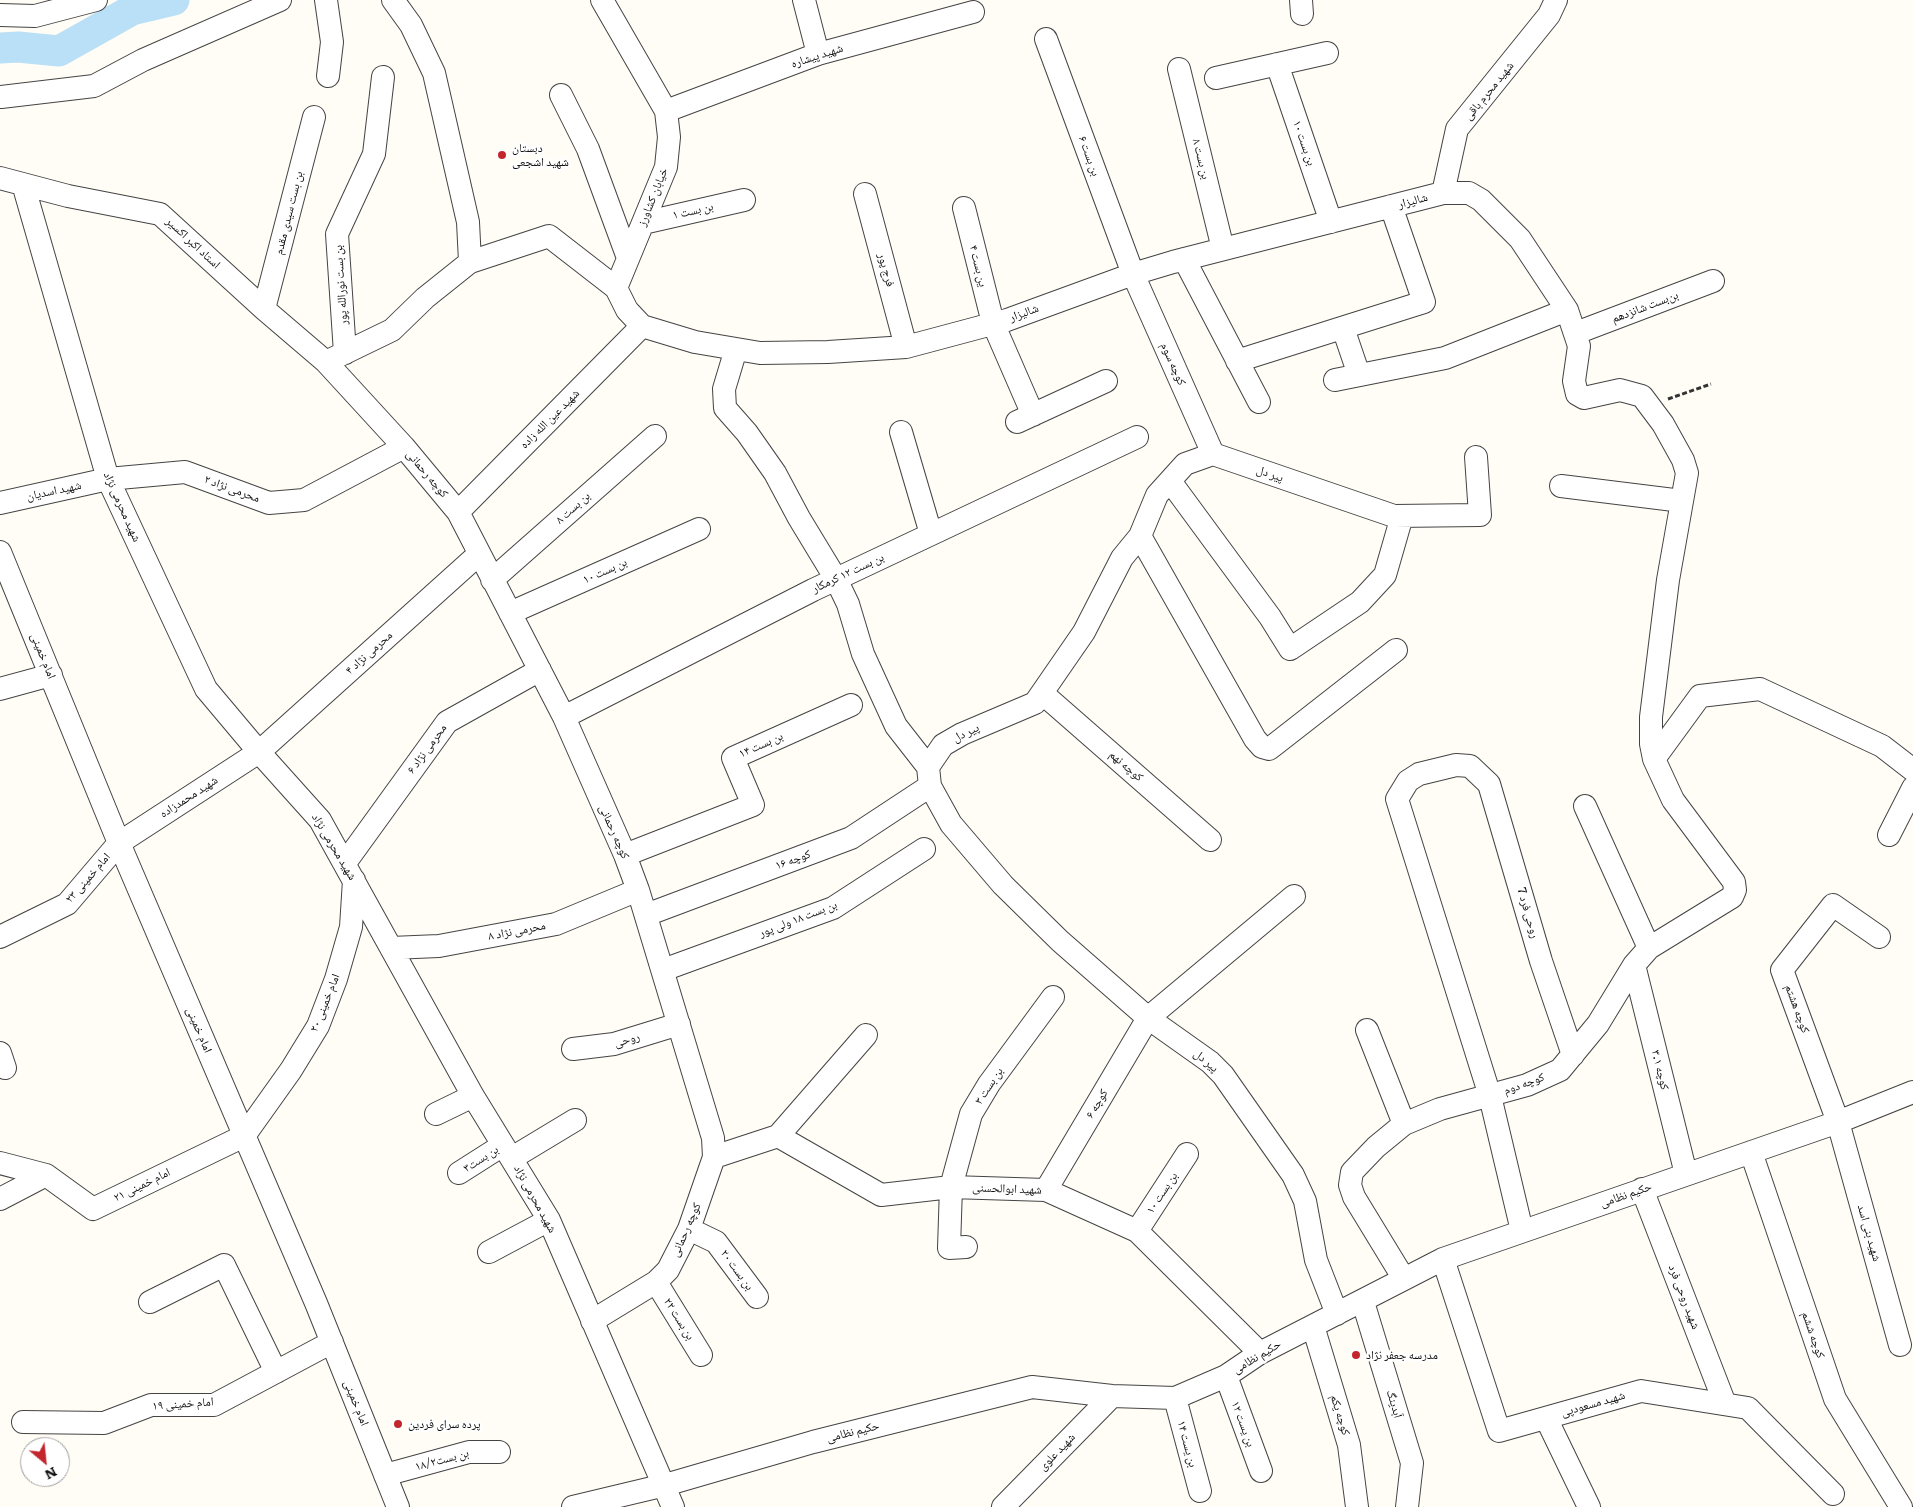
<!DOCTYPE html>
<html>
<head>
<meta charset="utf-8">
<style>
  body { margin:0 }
  #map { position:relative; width:1913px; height:1507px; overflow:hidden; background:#fffdf5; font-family:Literata,serif }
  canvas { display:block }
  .north { position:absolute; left:20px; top:1437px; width:50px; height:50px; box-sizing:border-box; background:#fff; border:1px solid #a0a0a0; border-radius:50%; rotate:152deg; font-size:14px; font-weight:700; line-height:20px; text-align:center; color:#111 }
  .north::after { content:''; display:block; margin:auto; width:18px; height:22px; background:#c4262e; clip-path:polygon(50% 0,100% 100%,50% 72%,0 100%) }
</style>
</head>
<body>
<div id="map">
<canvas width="1913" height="1507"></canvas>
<div class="north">N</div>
</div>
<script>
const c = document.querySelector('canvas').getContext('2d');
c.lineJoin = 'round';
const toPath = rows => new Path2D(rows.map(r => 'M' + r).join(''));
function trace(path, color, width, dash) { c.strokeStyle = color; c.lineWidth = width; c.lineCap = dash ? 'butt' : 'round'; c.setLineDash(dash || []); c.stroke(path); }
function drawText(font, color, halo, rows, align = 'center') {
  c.font = font + ' Literata,"Noto Naskh Arabic",serif'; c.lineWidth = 5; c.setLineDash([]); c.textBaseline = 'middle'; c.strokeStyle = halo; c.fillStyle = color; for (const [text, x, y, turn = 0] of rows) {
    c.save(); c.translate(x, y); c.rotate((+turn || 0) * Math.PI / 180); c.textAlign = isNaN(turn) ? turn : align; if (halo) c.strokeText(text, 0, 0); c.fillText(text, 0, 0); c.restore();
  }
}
trace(toPath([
  [0,48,18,47,59,51,132,10,174,0]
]), '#b9e0f7', 31);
const minor = toPath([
  [326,0,332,42,328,76],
  [393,0,411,25,434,73,468,222,470,262],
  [602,0,666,111,669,137,666,167,616,288],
  [804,0,818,54],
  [1301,0,1302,14],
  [0,15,35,16,96,0],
  [1046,39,1133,274,1213,454],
  [1277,64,1331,222],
  [1179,69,1223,249],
  [1216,78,1327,53],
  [561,95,588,149,628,258],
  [1,97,94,86,143,60,280,0],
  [666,111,818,54,973,12],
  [0,178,68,196,160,214,264,309,326,362,404,447,458,512,564,717,625,855,638,890,713,1138,714,1157,689,1229,668,1270,656,1282,592,1321],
  [23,184,108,479,206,689,259,752,320,820,473,1096,549,1220,673,1507],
  [1443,193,1457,129,1549,15,1556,0],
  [865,194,906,347],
  [964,208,993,323,1033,415],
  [643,223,744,200],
  [1184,259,1259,402],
  [264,309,314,117],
  [1343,328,1359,375],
  [1576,333,1713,281],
  [736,349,724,389,725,408,747,433,775,473,799,518,836,579,848,604,863,654,896,726,928,767],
  [345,353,337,234,374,154,383,77],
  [1237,361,1424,302,1391,206],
  [326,362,392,330,425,298,470,262,549,236,616,288,627,310,642,326,695,342,760,353,828,352,906,347,1007,320,1133,274,1173,262,1443,193,1469,193,1481,200,1520,239,1567,310,1579,346,1574,381,1577,394,1584,398,1620,390,1642,396,1663,424,1683,460,1687,473,1668,580,1651,717,1651,744,1654,759,1673,800,1734,882,1735,890,1732,897,1649,948,1634,965,1598,1024,1560,1070,1527,1085,1440,1109,1404,1124,1376,1147,1352,1172,1350,1185,1354,1197,1404,1279],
  [1335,380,1445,358,1567,310],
  [1017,422,1106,381],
  [901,432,931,534],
  [1170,481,1270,617,1290,649,1360,602,1385,575,1402,516],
  [1561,486,1682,501],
  [0,503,108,479,185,472,269,503,304,500,404,447],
  [458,512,642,326],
  [1140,536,1255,739,1262,747,1269,749,1273,746,1396,650],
  [0,552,119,843,316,1303,398,1507],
  [492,580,655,436],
  [510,613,699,529],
  [0,689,51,675],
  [1042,693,1210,840],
  [564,717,813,590,1137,437],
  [1654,759,1700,696,1760,689,1882,746,1913,770],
  [1585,806,1649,948],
  [1889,835,1913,788],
  [625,855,753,805,733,758,851,705],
  [345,863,447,722,540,670],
  [646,915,851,838,930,786],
  [0,937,67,904,119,843,259,752,479,554],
  [1879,937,1833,905,1782,970,1838,1122,1900,1345],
  [391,948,439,946,556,924,638,890],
  [1634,965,1686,1174],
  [663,970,833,908,924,849],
  [1367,1030,1404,1124],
  [573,1049,614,1044,679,1024],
  [0,1053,5,1068],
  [436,1114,473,1096],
  [778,1136,866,1035],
  [1751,1152,1835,1399,1901,1507],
  [714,1157,778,1136,881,1195,951,1187,1046,1190,1137,1231,1260,1353],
  [512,1158,575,1120],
  [0,1163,46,1175,93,1209,244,1136,291,1070,318,1026,336,979,351,927,354,880],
  [459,1173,503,1145],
  [1642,1189,1725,1404],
  [1046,1190,1148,1018,1294,896],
  [0,1199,46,1175],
  [689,1229,716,1242,757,1297],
  [1137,1231,1187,1154],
  [1522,1231,1490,1096,1397,799,1408,781,1419,774,1456,765,1470,766,1489,784,1541,961,1573,1055],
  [966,1247,949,1248,951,1187,971,1114,989,1084,1053,997],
  [489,1252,549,1220],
  [1443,1259,1499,1431,1641,1391,1748,1408,1833,1494],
  [656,1282,701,1355],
  [150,1302,224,1265,276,1372],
  [1363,1302,1412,1463,1407,1507],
  [1337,1314,1316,1260,1305,1201,1293,1175,1223,1075,1210,1062,1148,1018,1060,941,1003,885,951,824,930,786,928,767,943,745,962,734,1035,703,1084,632,1122,558,1140,536,1157,495,1185,464,1213,454,1394,516,1480,515,1476,457],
  [1313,1326,1349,1445,1357,1507],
  [1226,1376,1261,1471],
  [1175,1398,1200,1491],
  [1546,1418,1589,1507],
  [23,1422,104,1423,151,1405,214,1405,332,1342],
  [385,1475,469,1452,499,1452],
  [573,1507,665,1485,813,1442,1032,1387,1112,1396,1175,1398,1226,1376,1260,1353,1443,1259,1838,1122,1913,1092],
  [1003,1507,1112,1396]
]);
trace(minor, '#444', 24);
trace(toPath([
  [1668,399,1711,384]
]), '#333', 3, [5, 2.5]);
trace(minor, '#fff', 22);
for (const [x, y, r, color] of [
  [502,155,5,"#c4262e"],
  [1356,1355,5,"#c4262e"],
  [398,1424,5,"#c4262e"]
]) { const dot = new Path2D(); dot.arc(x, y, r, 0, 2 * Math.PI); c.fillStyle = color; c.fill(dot); trace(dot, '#fff', 2); }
drawText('12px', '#111', '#fff', [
  ["شهید پیشاره",817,56,-18],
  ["شهید محرم باقی",1489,91,-51],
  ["بن بست ۱۰",1304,143,71],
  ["بن بست ۶",1089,156,70],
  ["بن بست ۸",1201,159,76],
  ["خیابان کشاورز",653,197,-68],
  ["شالیزار",1413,201,-15],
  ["بن بست ۱",693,211,-13],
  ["بن بست سیدی مقدم",289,213,-76],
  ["استاد اکبر اکسیر",193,243,43],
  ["ین بست ۴",978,266,76],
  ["فرج پور",886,270,75],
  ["بن بست نورالله پور",341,285,-94],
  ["بن‌بست شانزدهم",1645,307,-21],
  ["شالیزار",1024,313,-20],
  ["کوچه سوم",1173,364,66],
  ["شهید عین الله زاده",550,419,-45],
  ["کوچه رحمانی",427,474,50],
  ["پیر دل",1270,474,19],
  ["محرمی نژاد ۲",232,489,20],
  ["شهید اسدیان",54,491,-12],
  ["شهید محرمی نژاد",122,507,66],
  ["بن بست ۸",573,508,-42],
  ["بن بست ۱۰",605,571,-24],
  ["بن بست ۱۲ کرمکار",848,573,-25],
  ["محرمی نژاد ۴",369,653,-42],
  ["امام خمینی",43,656,68],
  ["پیر دل",966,733,-26],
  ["بن بست ۱۴",761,745,-24],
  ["محرمی نژاد ۶",427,749,-54],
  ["کوچه نهم",1126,766,41],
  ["شهید محمدزاده",189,797,-33],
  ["کوچه رحمانی",614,832,66],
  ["شهید محرمی نژاد",334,847,59],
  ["کوچه ۱۶",793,860,-20],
  ["امام خمینی ۲۳",88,878,-49],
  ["روحی فرد 7",1528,913,74],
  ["بن بست ۱۸ ولی پور",798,919,-21],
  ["محرمی نژاد ۸",517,931,-11],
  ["امام خمینی ۲۰",325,1003,-68],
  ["کوچه هشتم",1797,1009,70],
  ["امام خمینی",199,1030,67],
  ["روحی",627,1040,-16],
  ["پیر دل",1206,1061,40],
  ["کوچه ۳.۱",1660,1070,76],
  ["کوچه دوم",1524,1084,-20],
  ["بن بست ۳",989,1086,-57],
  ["کوچه ۶",1097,1104,-59],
  ["بن بست۳",481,1159,-33],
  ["امام خمینی ۲۱",142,1185,-26],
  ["شهید ابوالحسنی",1007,1189,2],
  ["بن بست ۱۰",1162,1193,-57],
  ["حکیم نظامی",1626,1195,-19],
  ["شهید محرمی نژاد",535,1199,61],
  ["کوچه رحمانی",686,1230,-66],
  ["شهید بنی اسد",1869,1233,74],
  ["بن بست ۲۰",737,1270,54],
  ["شهید روحی فرد",1684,1297,69],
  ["بن بست ۲۲",679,1319,58],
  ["کوچه ششم",1813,1335,71],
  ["حکیم نظامی",1257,1357,-31],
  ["امام خمینی",356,1403,68],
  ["امام خمینی ۱۹",183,1404,-4],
  ["آبدینگ",1394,1404,73],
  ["شهید مسعودپی",1593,1404,-16],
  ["کوچه یکم",1340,1415,73],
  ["بن یست ۱۲",1243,1424,70],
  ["حکیم نظامی",853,1432,-14],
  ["بن یست ۱۴",1187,1444,75],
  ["شهید علوی",1057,1452,-46],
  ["بن بست۱۸/۲",442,1460,-15]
]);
drawText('12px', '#111', '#fff', [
  ["دبستان",512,148],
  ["شهید اشجعی",512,162],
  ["مدرسه جعفر نژاد",1366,1355],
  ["پرده سرای فردین",408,1424]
], 'left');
</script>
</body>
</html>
